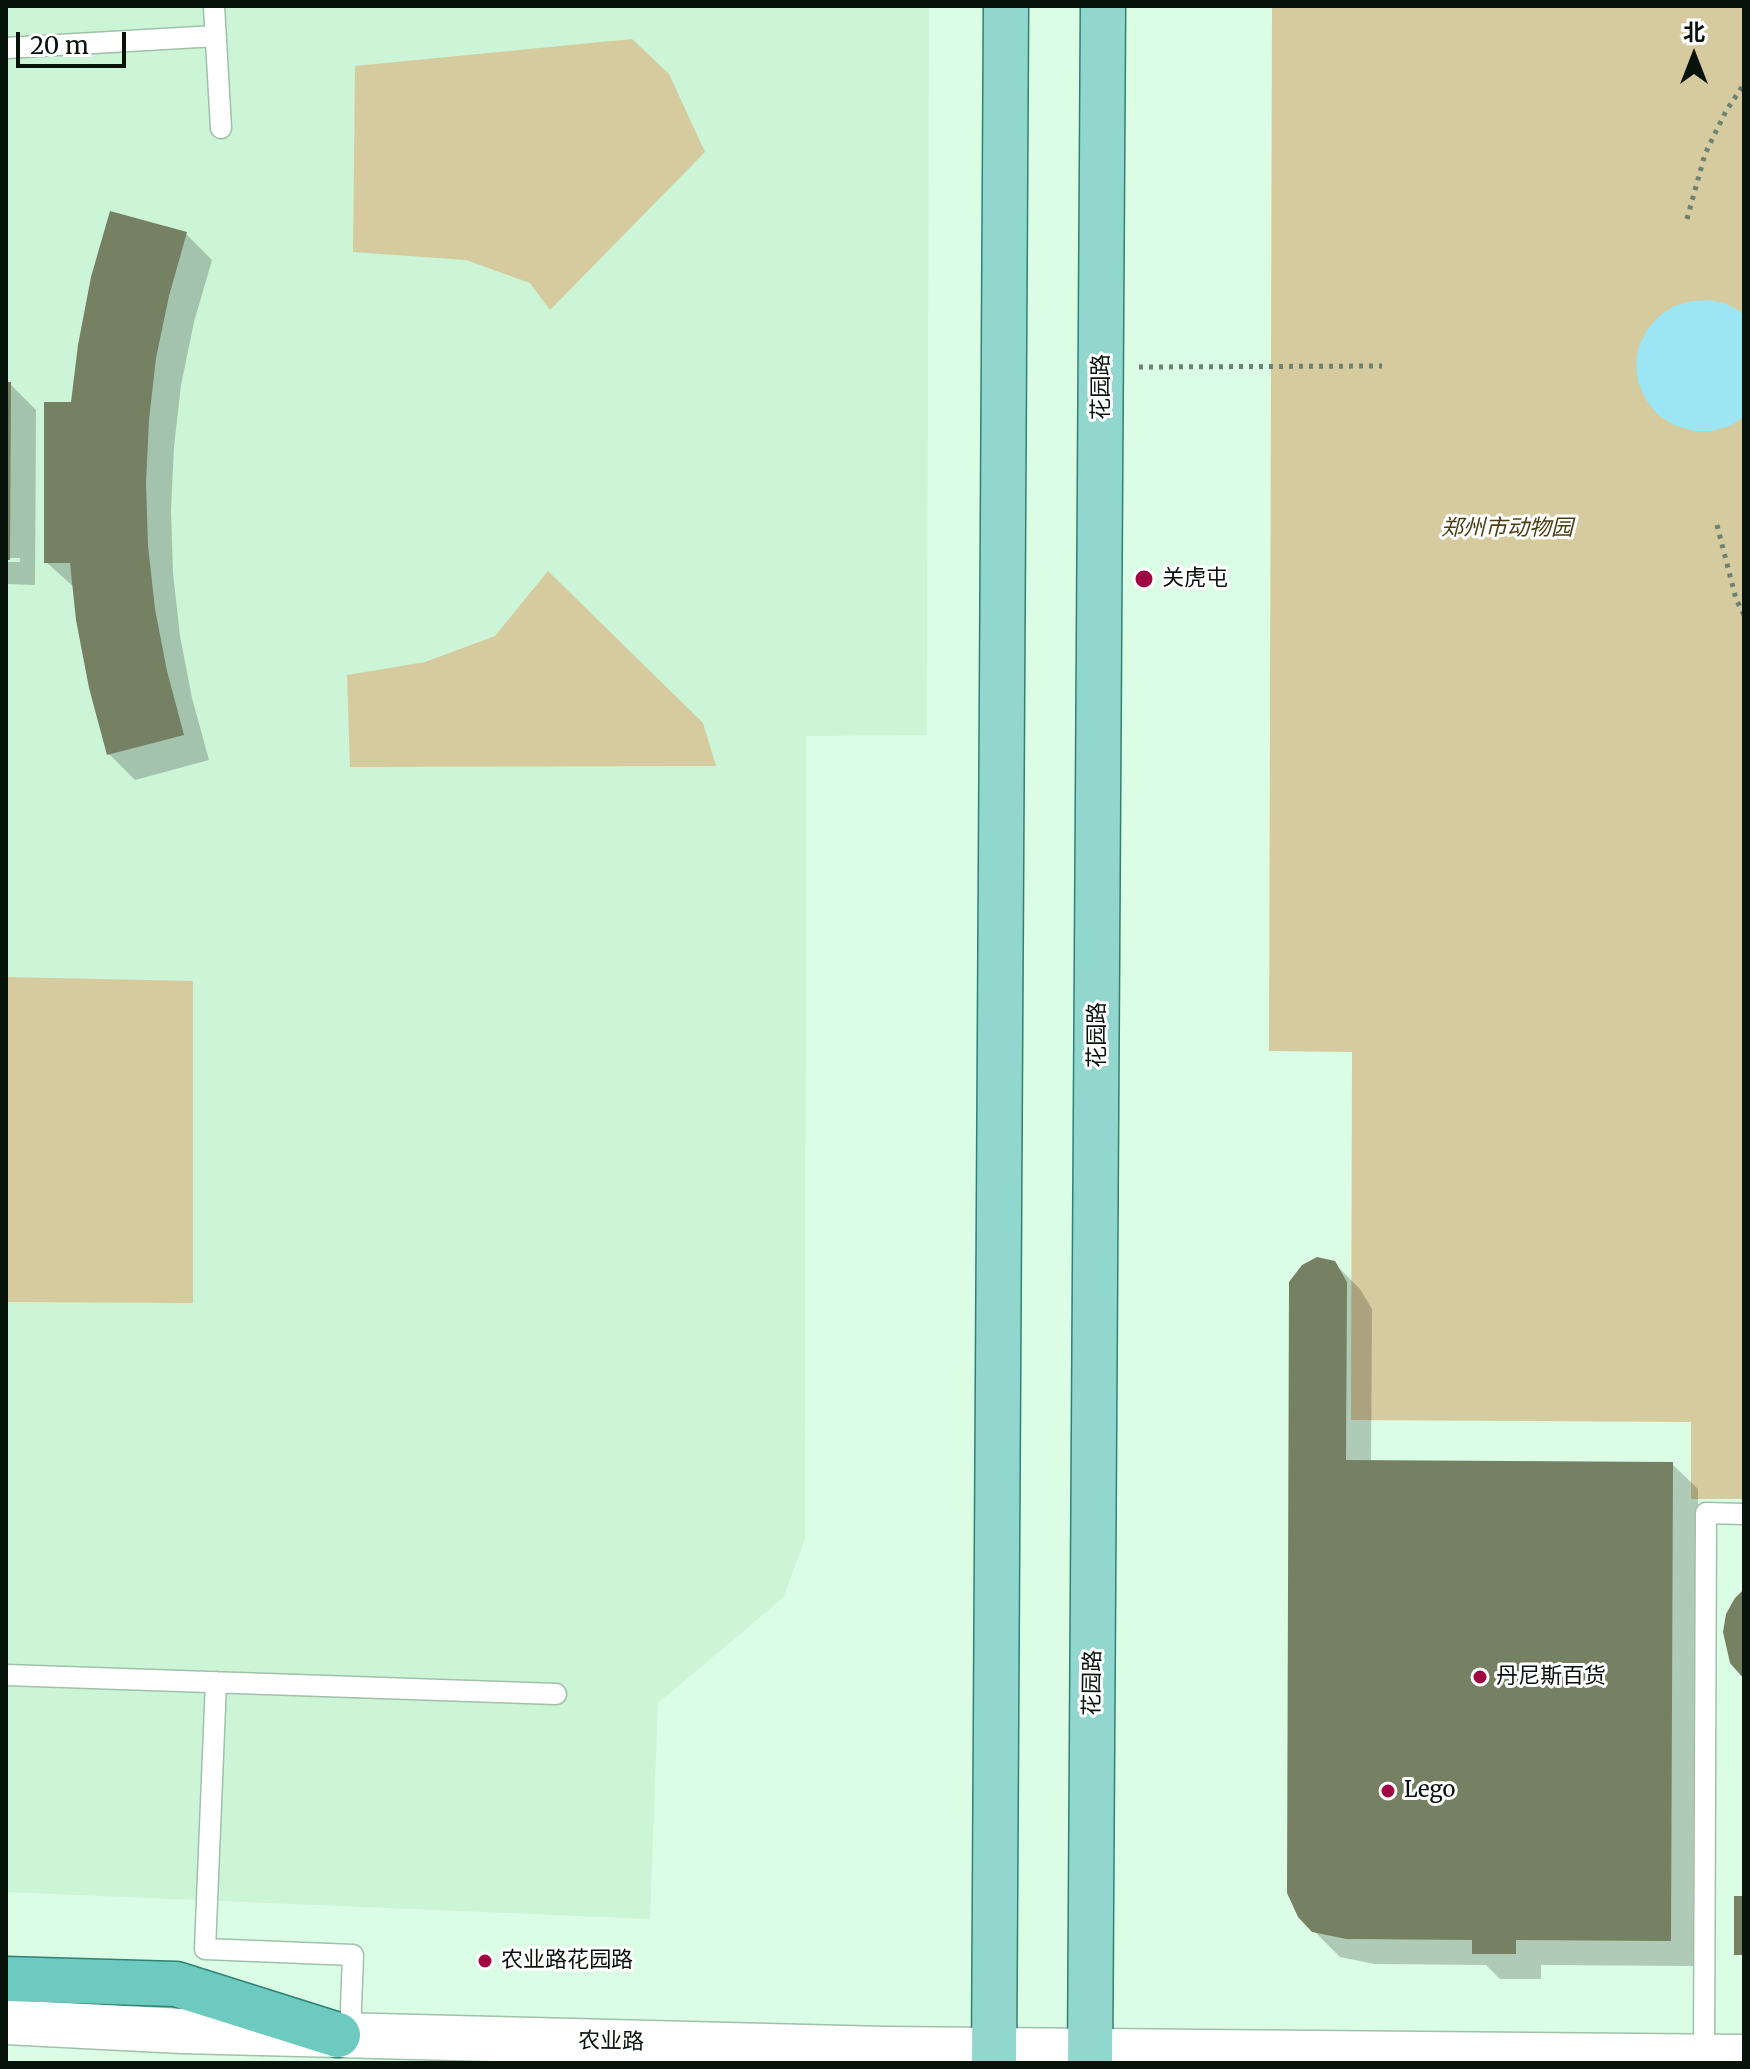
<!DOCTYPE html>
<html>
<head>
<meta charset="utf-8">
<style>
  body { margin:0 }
  #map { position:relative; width:1750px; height:2069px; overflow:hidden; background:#dbfde5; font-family:Merriweather,"Noto Sans SC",serif }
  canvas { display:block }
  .frame { position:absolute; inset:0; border:8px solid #07120a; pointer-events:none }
  .north { position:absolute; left:1654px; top:16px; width:80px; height:80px; -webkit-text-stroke:6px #fff; paint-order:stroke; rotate:0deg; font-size:22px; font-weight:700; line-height:32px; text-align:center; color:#07120a }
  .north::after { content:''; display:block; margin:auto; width:28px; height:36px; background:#07120a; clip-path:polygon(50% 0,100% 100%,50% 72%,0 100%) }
  .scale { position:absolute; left:16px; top:32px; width:110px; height:36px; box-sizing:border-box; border:4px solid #07120a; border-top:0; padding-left:10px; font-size:24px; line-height:28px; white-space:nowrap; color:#07120a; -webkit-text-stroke:6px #fff; paint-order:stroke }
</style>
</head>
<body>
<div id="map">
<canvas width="1750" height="2069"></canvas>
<div class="frame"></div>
<div class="north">北</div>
<div class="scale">20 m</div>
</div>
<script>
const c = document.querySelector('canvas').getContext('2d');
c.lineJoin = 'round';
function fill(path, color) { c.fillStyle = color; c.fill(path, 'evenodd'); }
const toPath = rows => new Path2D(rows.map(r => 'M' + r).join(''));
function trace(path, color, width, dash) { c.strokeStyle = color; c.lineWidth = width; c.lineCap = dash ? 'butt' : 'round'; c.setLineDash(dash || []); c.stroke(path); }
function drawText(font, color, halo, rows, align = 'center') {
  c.font = font + ' Merriweather,"Noto Sans SC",serif'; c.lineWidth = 6; c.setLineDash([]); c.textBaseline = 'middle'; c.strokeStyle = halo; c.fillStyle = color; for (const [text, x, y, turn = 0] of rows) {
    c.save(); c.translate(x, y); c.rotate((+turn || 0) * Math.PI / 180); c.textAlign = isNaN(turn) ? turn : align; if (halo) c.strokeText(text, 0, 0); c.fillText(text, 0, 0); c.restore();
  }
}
fill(toPath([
  [6,6,929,6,927,735,806,736,805,1539,783,1598,658,1703,650,1919,6,1892]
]), '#ccf4d7');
fill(toPath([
  [1272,6,1744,6,1744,1499,1691,1499,1691,1422,1351,1420,1352,1052,1269,1051],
  [632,39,669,74,705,152,550,310,530,283,466,260,353,252,355,66],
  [548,571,703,723,716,766,350,767,347,675,425,662,495,636],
  [6,977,193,981,193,1303,6,1302]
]), '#d6cb9e');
fill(toPath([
  [1710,300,1727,304,1744,314,1744,417,1730,426,1711,431,1693,431,1674,425,1658,415,1646,400,1638,382,1636,363,1639,346,1647,330,1659,316,1674,306,1692,301]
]), '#9ce5f4');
fill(toPath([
  [186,234,212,260,194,322,181,385,174,447,171,510,173,573,180,636,192,698,209,760,135,780,109,754,75,588,46,562,73,404],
  [6,384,10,384,36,410,35,585,6,584,6,562,20,562,20,558,6,558],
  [1334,1263,1360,1289,1372,1309,1371,1462,1672,1464,1698,1489,1696,1966,1541,1965,1541,1979,1500,1979,1486,1965,1374,1964,1340,1957,1299,1916]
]), '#0003');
fill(toPath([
  [110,211,187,232,169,296,156,358,149,420,146,483,148,546,155,609,167,671,184,735,107,755,89,688,76,620,70,563,44,563,44,402,71,402,78,345,91,277],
  [6,382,11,382,10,560,6,560],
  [1317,1257,1335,1261,1347,1282,1346,1460,1673,1462,1671,1941,1516,1940,1516,1954,1472,1954,1472,1940,1346,1939,1312,1932,1298,1917,1287,1893,1289,1282,1302,1265],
  [1744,1589,1744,1679,1730,1663,1723,1632,1726,1614,1735,1598],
  [1734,1896,1744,1896,1744,1955,1734,1955]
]), '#758162');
const service = toPath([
  [214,6,221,128],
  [6,48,216,36],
  [6,1675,556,1694],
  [216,1682,205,1949,353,1955,350,2035],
  [1704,2057,1706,1513,1744,1514]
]);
const tertiary = toPath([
  [6,2022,182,2031,884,2049,1744,2057]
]);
const primary = toPath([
  [994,2063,1006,6],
  [1090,2063,1103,6]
]);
const trunk = toPath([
  [6,1979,176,1984,338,2035]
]);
trace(service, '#a1c0aa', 23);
trace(tertiary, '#a1c0aa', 47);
trace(primary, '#318174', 47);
trace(trunk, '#318174', 47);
trace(toPath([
  [1687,219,1705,154,1726,111,1744,84],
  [1139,367,1382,366],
  [1717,525,1736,599,1744,615]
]), '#6c8272', 5, [4, 6]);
trace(service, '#fff', 20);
trace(tertiary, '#fff', 44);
trace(primary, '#91d7ce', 44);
trace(trunk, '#6ccabe', 44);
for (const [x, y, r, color] of [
  [1144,579,10,"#a20640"],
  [1480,1677,8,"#a20640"],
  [1388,1791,8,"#a20640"],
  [485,1961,8,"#a20640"]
]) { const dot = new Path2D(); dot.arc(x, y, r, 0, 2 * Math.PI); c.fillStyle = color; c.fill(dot); trace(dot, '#fff', 3); }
drawText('22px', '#07120a', '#fff', [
  ["花园路",1102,387,-90],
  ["花园路",1098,1035,-90],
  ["花园路",1093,1683,-89],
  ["农业路",611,2042,1]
]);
drawText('italic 22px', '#493f13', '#fff', [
  ["郑州市动物园",1507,529]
]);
drawText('22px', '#07120a', '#fff', [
  ["关虎屯",1162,579],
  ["丹尼斯百货",1496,1677],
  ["Lego",1404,1791],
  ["农业路花园路",501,1961]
], 'left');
</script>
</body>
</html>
